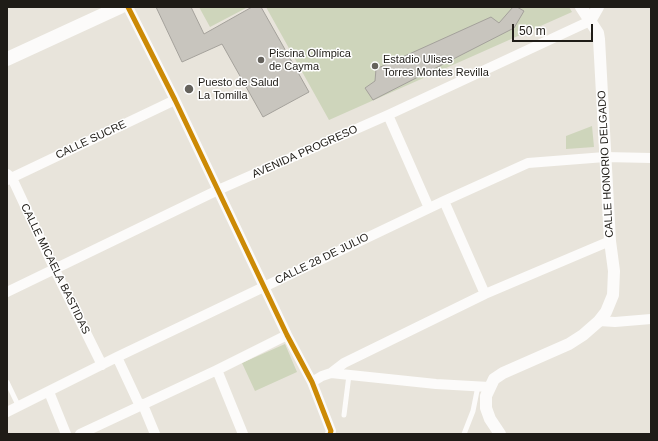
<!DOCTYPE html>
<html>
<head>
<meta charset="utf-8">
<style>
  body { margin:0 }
  #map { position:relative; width:658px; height:441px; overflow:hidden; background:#e8e4db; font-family:Helvetica,sans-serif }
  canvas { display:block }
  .frame { position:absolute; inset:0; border:8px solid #1f1c17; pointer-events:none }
  .scale { position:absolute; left:512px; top:24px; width:81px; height:18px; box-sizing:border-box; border:2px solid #1f1c17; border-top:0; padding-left:5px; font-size:12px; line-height:14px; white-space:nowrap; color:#1f1c17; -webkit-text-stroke:3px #fff; paint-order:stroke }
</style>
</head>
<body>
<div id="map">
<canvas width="658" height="441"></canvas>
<div class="frame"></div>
<div class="scale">50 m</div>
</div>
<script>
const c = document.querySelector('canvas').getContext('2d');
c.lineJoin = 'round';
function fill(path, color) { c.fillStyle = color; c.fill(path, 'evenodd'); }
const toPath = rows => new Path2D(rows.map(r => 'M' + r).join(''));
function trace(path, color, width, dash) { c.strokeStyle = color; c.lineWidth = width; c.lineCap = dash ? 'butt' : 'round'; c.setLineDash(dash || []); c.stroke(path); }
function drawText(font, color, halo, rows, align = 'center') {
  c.font = font + ' Helvetica,sans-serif'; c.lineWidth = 3; c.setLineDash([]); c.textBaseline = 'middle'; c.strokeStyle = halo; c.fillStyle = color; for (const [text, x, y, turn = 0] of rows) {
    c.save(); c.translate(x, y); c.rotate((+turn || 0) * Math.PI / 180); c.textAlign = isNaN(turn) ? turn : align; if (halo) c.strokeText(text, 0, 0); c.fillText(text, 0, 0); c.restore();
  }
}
fill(toPath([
  [199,7,248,7,210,27],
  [266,7,569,7,572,12,329,120],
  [592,126,594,147,566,149,566,136],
  [285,344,297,372,255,391,242,363]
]), '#ced5bb');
const building = toPath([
  [156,7,191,7,204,34,252,7,261,7,309,92,263,117,222,44,182,62,156,7],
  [513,7,517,7,524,11,514,28,373,100,365,88,375,81,376,69,491,17,499,23,513,7]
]);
fill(building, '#c8c5be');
trace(building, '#a4a19b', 1);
trace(toPath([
  [7,382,19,407],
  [344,415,349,375],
  [464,434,473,411,478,386]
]), '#fcfbfa', 5);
trace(toPath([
  [128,7,175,100,287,335,312,382,331,431,330,434],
  [388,115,429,208],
  [7,174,12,178,54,268,102,365],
  [7,180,175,100],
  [444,201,485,294],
  [7,292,218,190,388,115,590,21],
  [599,321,615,322,651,319],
  [117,357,138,402,143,405,155,434],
  [217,370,243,434],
  [331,373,436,384,489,387],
  [312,382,322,376,331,373,344,363,485,294,610,241],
  [49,392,66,434],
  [7,412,117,357,444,201,528,163,605,157,651,158],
  [80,434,217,370,287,335]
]), '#fcfbfa', 10);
trace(toPath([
  [590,21,598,7],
  [500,434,490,419,486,408,486,396,494,379,503,373,569,344,583,335,599,321,606,312,613,295,614,271,610,241,599,39,598,33,581,7]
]), '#fcfbfa', 12);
trace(toPath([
  [7,59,120,7]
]), '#fcfbfa', 14);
trace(toPath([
  [128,7,175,100,287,335,312,382,331,431,330,434]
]), '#cc8a05', 5);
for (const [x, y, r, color] of [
  [261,60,4,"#65625c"],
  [375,66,4,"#65625c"],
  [189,89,5,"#65625c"]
]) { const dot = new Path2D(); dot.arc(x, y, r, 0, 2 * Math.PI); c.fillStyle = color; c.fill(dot); trace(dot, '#fff', 1.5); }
drawText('11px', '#1f1c17', '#fff', [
  ["Piscina Olímpica",269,54],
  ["de Cayma",269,67],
  ["Estadio Ulises",383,60],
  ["Torres Montes Revilla",383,73],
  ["Puesto de Salud",198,83],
  ["La Tomilla",198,96]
], 'left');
drawText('11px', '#1f1c17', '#fff', [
  ["CALLE SUCRE",91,140,-25],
  ["AVENIDA PROGRESO",305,152,-24],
  ["CALLE HONORIO DELGADO",606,164,-93],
  ["CALLE 28 DE JULIO",322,259,-26],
  ["CALLE MICAELA BASTIDAS",55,269,64]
]);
</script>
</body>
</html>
